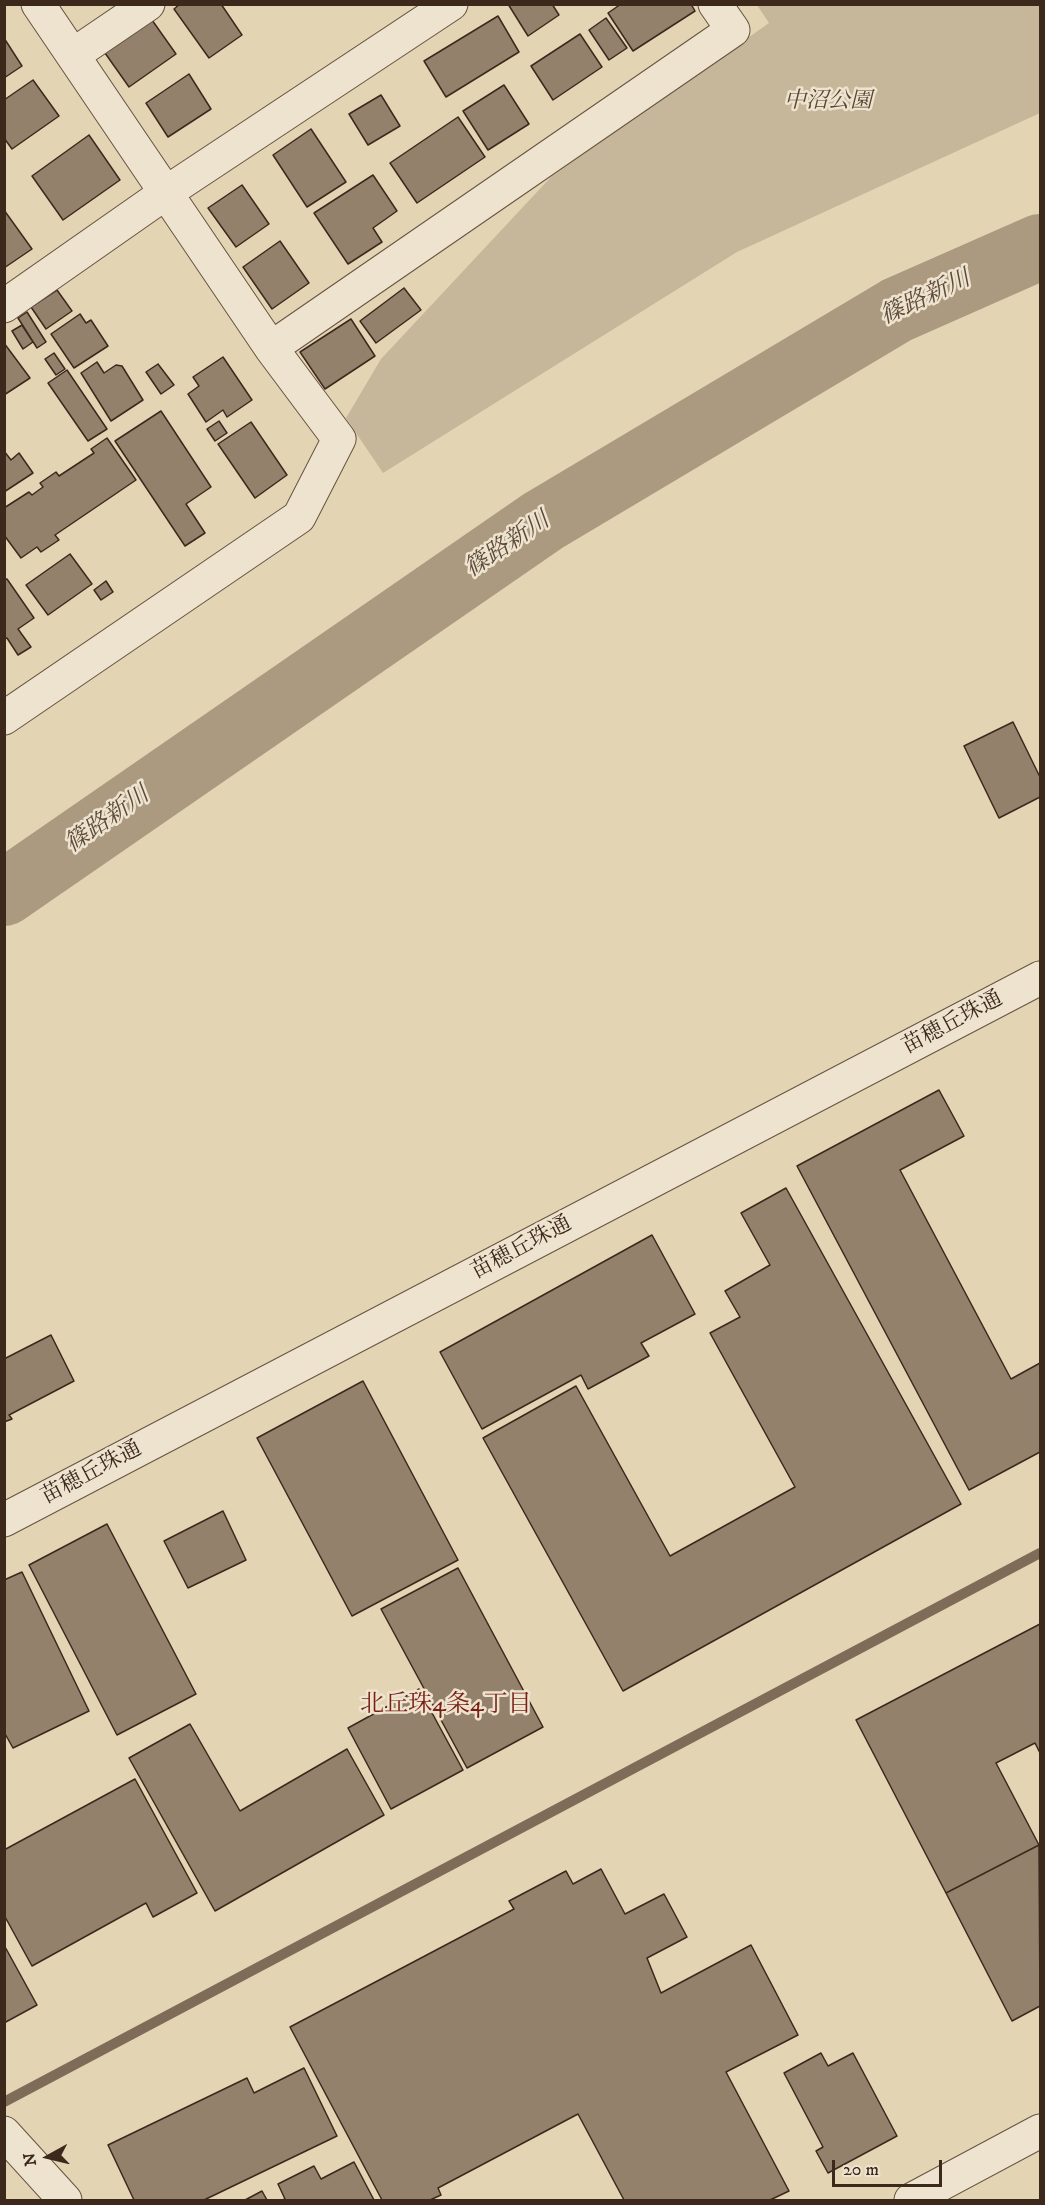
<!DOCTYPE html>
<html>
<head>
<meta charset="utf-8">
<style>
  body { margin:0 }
  #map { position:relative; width:1045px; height:2205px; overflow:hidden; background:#e3d4b4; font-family:"IM FELL DW Pica",serif }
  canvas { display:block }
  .frame { position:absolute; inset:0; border:6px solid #3d281c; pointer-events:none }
  .north { position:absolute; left:18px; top:2127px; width:60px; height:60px; -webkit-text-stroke:4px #ede3ce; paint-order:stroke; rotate:262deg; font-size:16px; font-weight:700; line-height:24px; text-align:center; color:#3d281c }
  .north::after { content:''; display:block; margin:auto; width:21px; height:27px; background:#3d281c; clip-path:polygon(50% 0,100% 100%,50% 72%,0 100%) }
  .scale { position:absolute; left:832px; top:2160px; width:110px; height:27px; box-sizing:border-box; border:3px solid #3d281c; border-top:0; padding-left:8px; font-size:18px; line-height:21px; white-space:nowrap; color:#3d281c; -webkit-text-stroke:4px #ede3ce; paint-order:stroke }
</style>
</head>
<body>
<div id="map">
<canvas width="1045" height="2205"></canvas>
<div class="frame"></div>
<div class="north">N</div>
<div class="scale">20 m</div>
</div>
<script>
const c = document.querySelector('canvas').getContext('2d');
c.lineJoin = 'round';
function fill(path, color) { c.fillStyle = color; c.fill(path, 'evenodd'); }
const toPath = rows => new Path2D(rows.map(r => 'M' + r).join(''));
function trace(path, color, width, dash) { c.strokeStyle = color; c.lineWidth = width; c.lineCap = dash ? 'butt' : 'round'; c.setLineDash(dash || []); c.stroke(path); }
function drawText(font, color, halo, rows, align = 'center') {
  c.font = font + ' "IM FELL DW Pica","Noto Serif JP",serif'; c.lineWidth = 5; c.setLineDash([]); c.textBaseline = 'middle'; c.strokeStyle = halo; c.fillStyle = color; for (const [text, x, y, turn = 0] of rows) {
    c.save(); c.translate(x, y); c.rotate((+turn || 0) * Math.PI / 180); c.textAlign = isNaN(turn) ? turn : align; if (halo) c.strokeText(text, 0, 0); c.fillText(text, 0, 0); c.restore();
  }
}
fill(toPath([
  [757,5,1040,5,1040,113,737,252,383,473,346,418,381,359,551,177,769,23]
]), '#c7b79a');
trace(toPath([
  [4,2102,1040,1553]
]), '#7f6c58', 10);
trace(toPath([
  [4,893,543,521,897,310,1040,247]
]), '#ab9a80', 66);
const building = toPath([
  [180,4,221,4,242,35,209,58,174,9,180,4],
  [508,4,552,4,559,15,528,36,508,4],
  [621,4,691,4,695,11,633,51,608,13,621,4],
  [498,16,519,52,446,97,424,61,498,16],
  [606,18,627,48,609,60,589,30,606,18],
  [152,20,176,54,129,87,105,53,152,20],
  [580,34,602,67,553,100,531,66,580,34],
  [4,38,22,66,4,78,4,38],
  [189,74,211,109,168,137,146,103,189,74],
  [33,80,59,116,12,149,4,138,4,100,33,80],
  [504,85,529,124,488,150,463,111,504,85],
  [381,95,400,126,368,145,349,114,381,95],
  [458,117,485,157,417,203,390,163,458,117],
  [311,129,346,182,307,207,273,155,311,129],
  [89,135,120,180,63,220,32,176,89,135],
  [373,175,397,211,373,228,382,242,348,264,314,213,373,175],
  [242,185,269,224,236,247,208,208,242,185],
  [4,210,32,249,4,268,4,210],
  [280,241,309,283,272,309,243,267,280,241],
  [404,288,421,310,376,343,360,321,404,288],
  [57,290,72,311,46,329,31,307,57,290],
  [27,312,46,342,37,348,18,318,27,312],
  [80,314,86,323,91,320,108,346,74,368,51,334,80,314],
  [351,319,375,356,325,389,300,352,351,319],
  [22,325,33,342,23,349,12,331,22,325],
  [4,343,30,378,4,395,4,343],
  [54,353,65,369,56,375,45,359,54,353],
  [223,357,252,400,227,417,223,410,206,422,188,394,199,386,193,377,223,357],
  [97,362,104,373,116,365,122,366,143,400,111,421,81,373,97,362],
  [158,364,174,385,161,394,146,372,158,364],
  [67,370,107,429,88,441,48,383,67,370],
  [161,411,211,487,186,504,205,533,185,546,115,441,161,411],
  [219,421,227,433,215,441,207,429,219,421],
  [251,422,287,475,255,498,218,444,251,422],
  [107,438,136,480,55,535,59,540,41,552,37,547,21,558,4,535,4,508,29,492,32,495,43,487,40,483,56,472,59,476,94,453,91,449,107,438],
  [4,451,11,460,19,453,33,473,4,492,4,451],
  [70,554,92,584,48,615,26,585,70,554],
  [7,579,34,618,18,629,31,647,18,655,7,638,4,639,4,580,7,579],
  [106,581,113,592,101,600,94,590,106,581],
  [1013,722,1040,777,1040,797,999,818,964,746,1013,722],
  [939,1090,964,1136,900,1170,1011,1379,1040,1363,1040,1452,969,1490,797,1166,939,1090],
  [786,1188,961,1504,623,1691,483,1438,576,1386,670,1556,795,1487,710,1333,740,1317,725,1291,770,1265,741,1213,786,1188],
  [652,1235,695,1314,641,1343,649,1356,588,1389,581,1375,482,1429,440,1352,652,1235],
  [51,1335,74,1381,9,1415,12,1419,4,1422,4,1359,51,1335],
  [363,1381,458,1560,352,1616,257,1438,363,1381],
  [223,1511,246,1560,188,1588,164,1541,223,1511],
  [107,1524,196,1694,117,1735,29,1565,107,1524],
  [458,1568,543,1727,467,1768,381,1609,458,1568],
  [22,1572,89,1711,13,1748,4,1732,4,1580,22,1572],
  [1040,1624,1040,1753,1035,1743,996,1763,1039,1845,946,1893,856,1720,1040,1624],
  [419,1689,463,1770,391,1809,348,1728,419,1689],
  [190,1724,240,1811,347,1749,384,1815,215,1911,129,1758,190,1724],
  [135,1779,197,1893,153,1917,146,1903,32,1966,4,1915,4,1850,135,1779],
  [1039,1845,1040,2006,1012,2021,946,1893,1039,1845],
  [601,1869,625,1914,664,1894,687,1937,647,1958,661,1993,751,1945,798,2035,726,2072,789,2191,770,2200,624,2200,578,2114,438,2188,441,2195,430,2200,382,2200,290,2027,514,1909,509,1901,566,1871,573,1884,601,1869],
  [4,1945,37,2005,4,2023,4,1945],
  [821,2053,828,2066,853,2053,897,2136,828,2173,816,2151,823,2147,784,2073,821,2053],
  [304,2068,337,2136,204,2200,134,2200,108,2145,247,2078,254,2093,304,2068],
  [354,2162,374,2200,282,2200,285,2199,278,2184,314,2166,321,2179,354,2162],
  [262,2191,267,2200,245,2200,262,2191]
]);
fill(building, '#93816b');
trace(building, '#3d281c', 1.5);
const minor = toPath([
  [73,55,148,4],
  [4,306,167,192,451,4],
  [271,348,733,30,715,4],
  [4,718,299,517,339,439,271,348,38,4],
  [4,2133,65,2200],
  [911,2200,1040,2131]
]);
const tertiary = toPath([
  [4,1520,1040,978]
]);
trace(minor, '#665342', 35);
trace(tertiary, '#665342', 35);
trace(minor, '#ede3ce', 33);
trace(tertiary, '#ede3ce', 33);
drawText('italic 22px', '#594535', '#ede3ce', [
  ["中沼公園",828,102]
]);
drawText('22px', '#3d281c', '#ede3ce', [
  ["苗穂丘珠通",953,1024,-28],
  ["苗穂丘珠通",522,1249,-28],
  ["苗穂丘珠通",92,1474,-28]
]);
drawText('italic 24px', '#5e4a3a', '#ede3ce', [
  ["篠路新川",926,299,-25],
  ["篠路新川",508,546,-34],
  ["篠路新川",108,821,-35]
]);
drawText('24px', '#7a1f14', '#ede3ce', [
  ["北丘珠4条4丁目",446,1706]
]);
</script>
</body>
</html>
